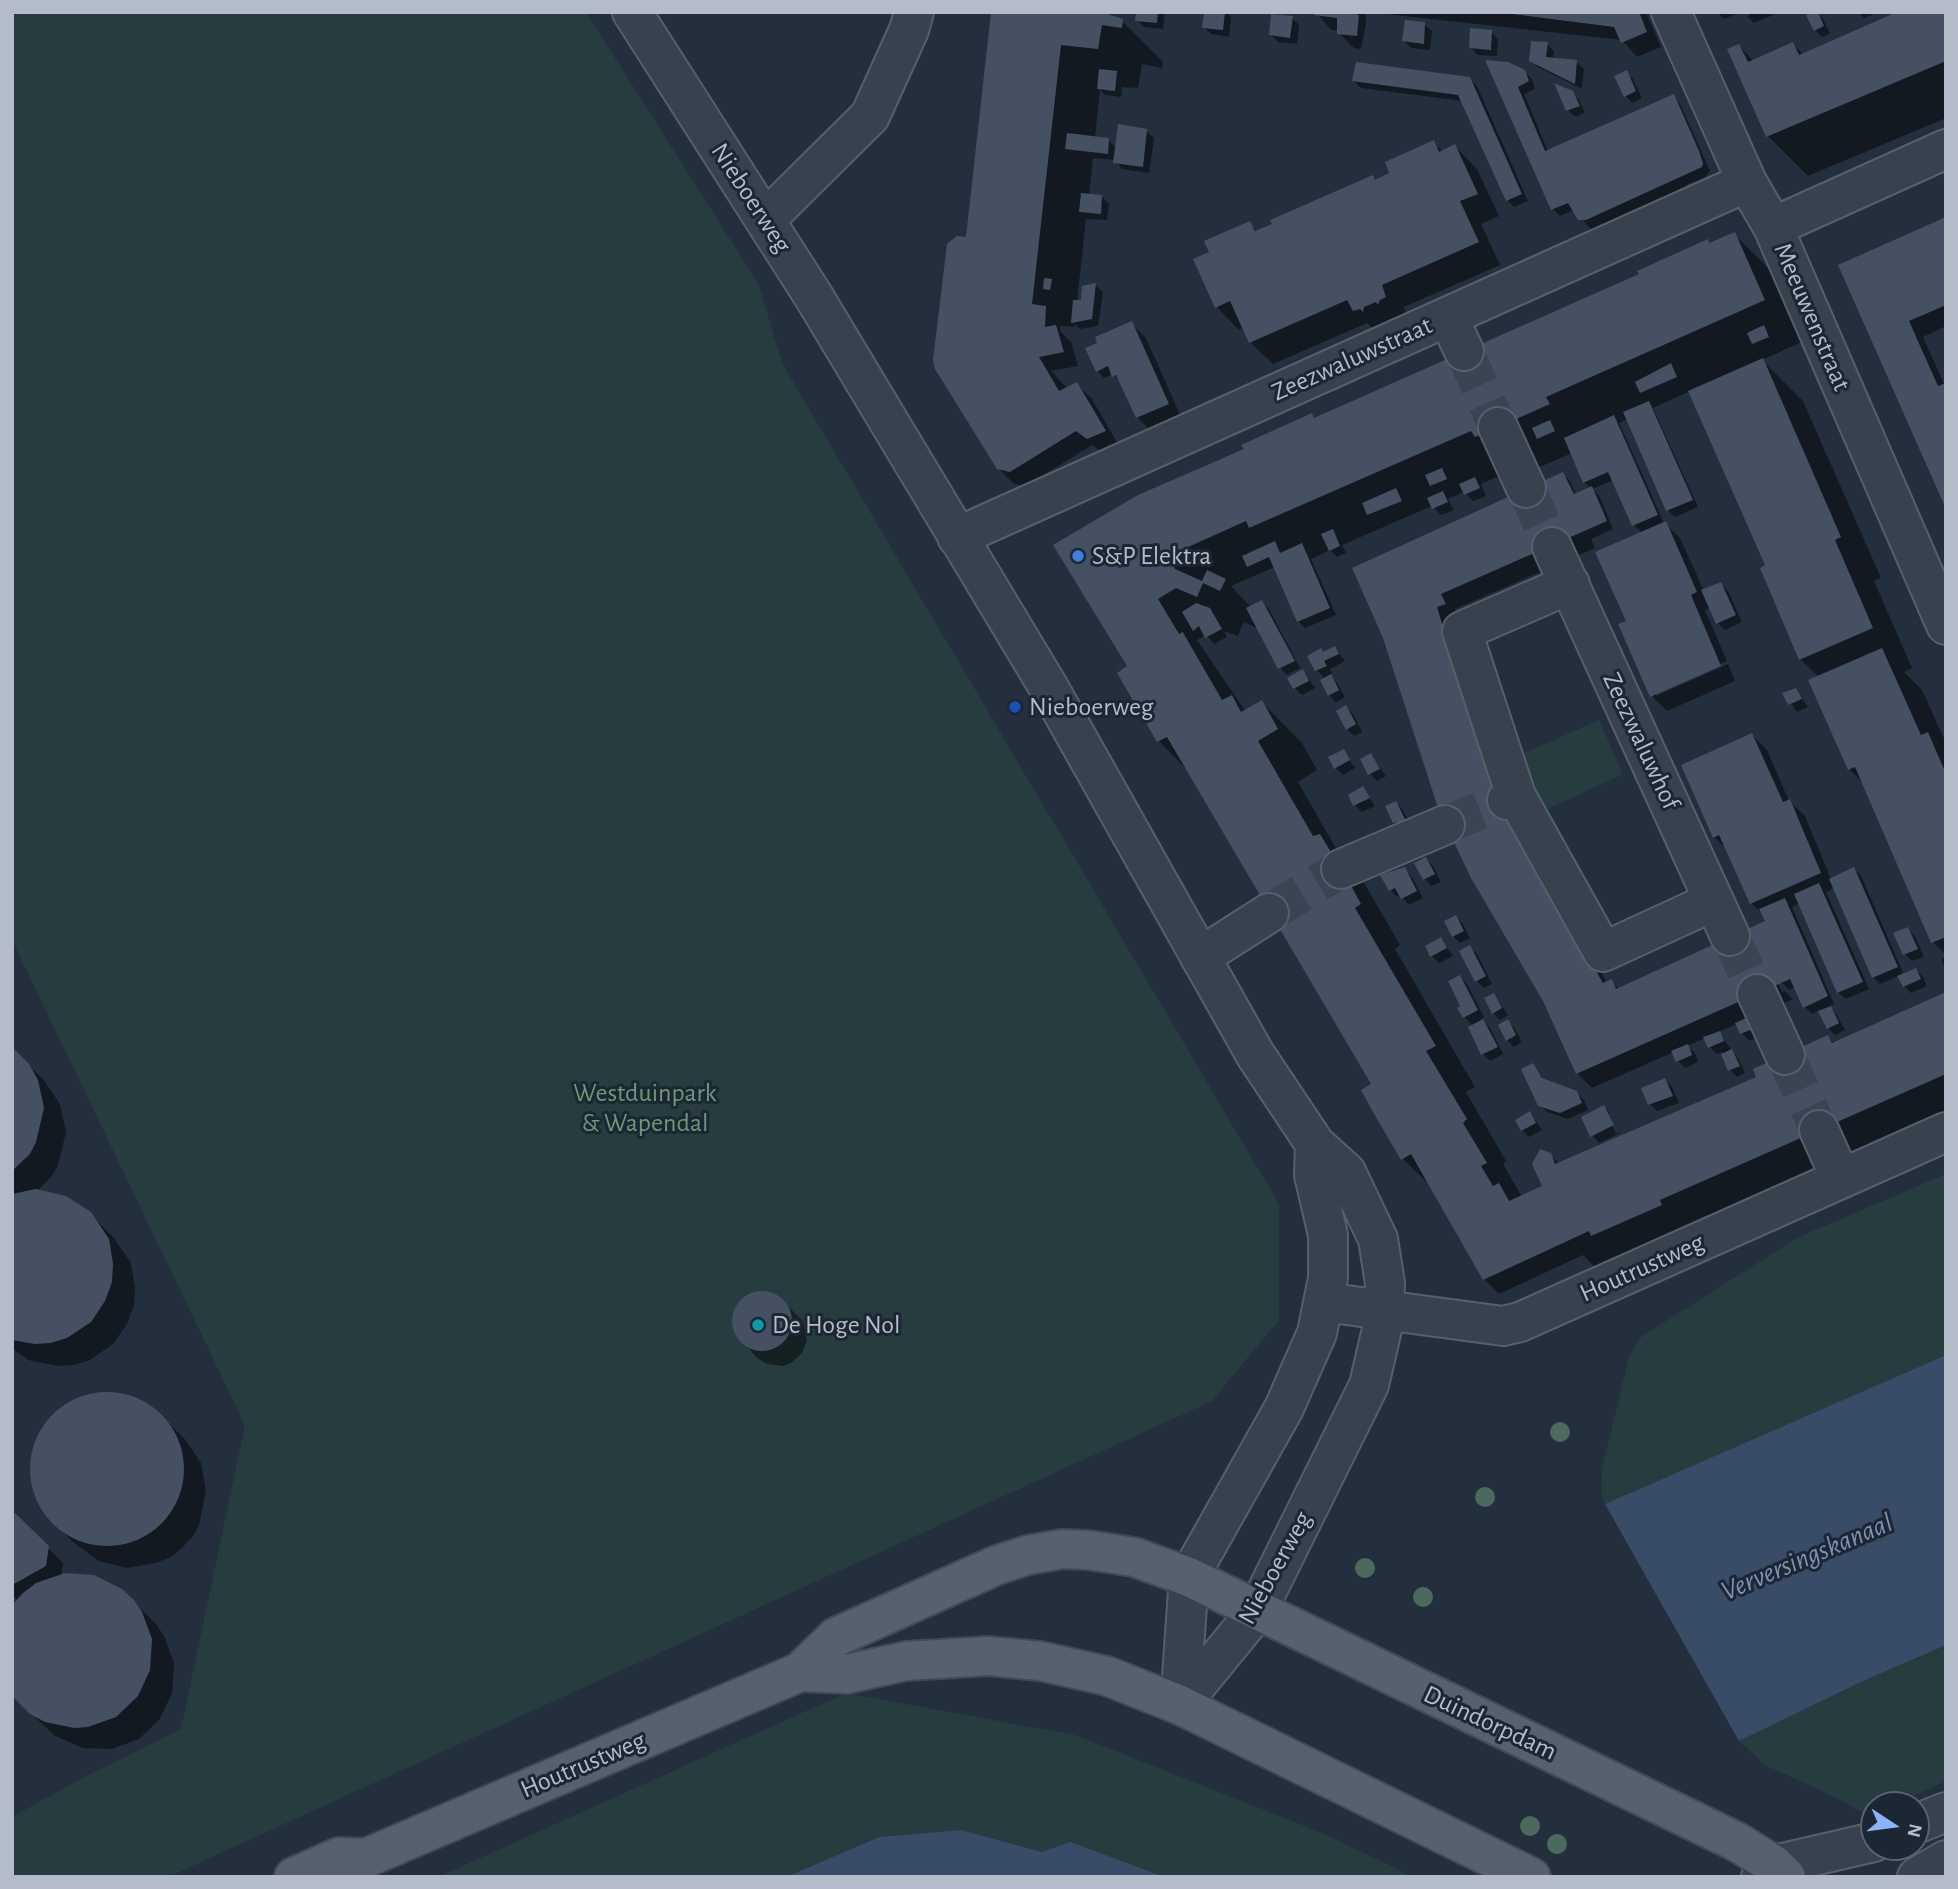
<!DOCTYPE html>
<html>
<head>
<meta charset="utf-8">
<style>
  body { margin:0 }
  #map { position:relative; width:1958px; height:1889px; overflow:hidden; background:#242f3e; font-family:"Alegreya Sans",sans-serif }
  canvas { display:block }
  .frame { position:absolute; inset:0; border:14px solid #b4bcc9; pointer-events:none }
  .north { position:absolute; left:1860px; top:1791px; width:70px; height:70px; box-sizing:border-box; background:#1d2633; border:2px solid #59626f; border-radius:50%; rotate:103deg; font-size:19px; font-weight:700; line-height:28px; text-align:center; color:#b4bcc9 }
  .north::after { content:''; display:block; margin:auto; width:24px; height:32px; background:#8ab4f8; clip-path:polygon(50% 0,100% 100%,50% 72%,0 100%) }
</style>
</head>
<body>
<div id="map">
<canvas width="1958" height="1889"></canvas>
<div class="frame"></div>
<div class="north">N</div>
</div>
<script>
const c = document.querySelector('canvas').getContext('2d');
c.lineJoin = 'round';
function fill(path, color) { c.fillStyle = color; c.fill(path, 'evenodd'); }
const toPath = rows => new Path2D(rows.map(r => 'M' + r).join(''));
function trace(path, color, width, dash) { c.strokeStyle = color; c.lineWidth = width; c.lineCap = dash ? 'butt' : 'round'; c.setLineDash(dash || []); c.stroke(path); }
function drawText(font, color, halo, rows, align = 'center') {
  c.font = font + ' "Alegreya Sans",sans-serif'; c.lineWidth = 6; c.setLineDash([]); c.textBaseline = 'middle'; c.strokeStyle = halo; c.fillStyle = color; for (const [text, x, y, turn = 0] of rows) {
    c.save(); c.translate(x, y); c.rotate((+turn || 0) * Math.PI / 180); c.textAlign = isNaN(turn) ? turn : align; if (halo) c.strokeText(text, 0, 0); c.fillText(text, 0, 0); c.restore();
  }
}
fill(toPath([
  [12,12,586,12,759,285,782,363,1279,1204,1279,1320,1212,1401,168,1877,12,1877,12,1817,88,1775,181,1729,245,1425,12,940],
  [1599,720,1623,774,1541,812,1516,757],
  [1946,1174,1946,1355,1605,1504,1601,1491,1602,1469,1629,1357,1642,1336,1799,1237],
  [1946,1645,1946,1781,1893,1805,1874,1805,1874,1814,1868,1816,1839,1799,1765,1765,1739,1741,1861,1682],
  [846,1693,1075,1735,1325,1834,1414,1877,1165,1877,1070,1843,1042,1852,961,1830,879,1837,786,1877,438,1877]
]), '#263c3f');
fill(toPath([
  [1946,1355,1946,1645,1861,1682,1739,1741,1605,1504],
  [961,1830,1042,1852,1070,1842,1165,1877,786,1877,879,1837]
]), '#394c67');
fill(toPath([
  [992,12,1102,12,1107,17,1122,21,1163,62,1162,68,1142,64,1138,88,1122,87,1121,97,1105,95,1100,90,1095,138,1108,140,1116,148,1146,131,1154,138,1149,173,1122,169,1115,160,1093,158,1089,195,1102,197,1109,204,1107,220,1086,219,1077,302,1082,302,1084,287,1096,285,1103,292,1098,326,1080,329,1075,324,1075,327,1060,326,1060,331,1071,342,1078,366,1051,371,1068,389,1077,384,1092,399,1119,446,1103,453,1092,445,1026,486,1014,484,998,468,967,239],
  [1138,12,1165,12,1163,29,1144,27,1137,20],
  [1206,12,1226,12,1231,17,1229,37,1211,34,1204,27],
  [1316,12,1365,12,1366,23,1361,49,1354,48,1339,33,1339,30,1331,30],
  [1367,12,1646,12,1661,47,1637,57,1622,40],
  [1717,12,1741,12,1724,19],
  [1750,12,1780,12,1754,23,1748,17],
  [1817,12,1823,19,1830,33,1822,37,1815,30],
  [1858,12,1871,12,1872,15,1864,18],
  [1946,12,1946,118,1808,176,1768,136,1739,46,1754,61,1793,44,1804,55],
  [1292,18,1299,25,1297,44,1278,42,1271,35],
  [1424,24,1432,31,1430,50,1411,48,1404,41],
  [1491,32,1498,39,1497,56,1478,55,1471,48],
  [1547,44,1554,51,1553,59,1576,62,1584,69,1582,89,1538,67,1531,60],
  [1488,62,1524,72,1532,79,1535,89,1524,94,1548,151,1673,96,1680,104,1710,171,1704,178,1686,185,1690,195,1595,234,1574,210,1560,216,1553,209],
  [1626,72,1633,79,1642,98,1632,103,1625,95],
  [1469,79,1477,86,1528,201,1514,207,1507,200,1463,101,1361,88,1354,81],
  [1572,92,1579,100,1585,113,1575,117,1568,110],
  [1433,142,1443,152,1455,146,1477,169,1499,216,1481,224,1500,265,1404,307,1407,318,1375,331,1367,323,1273,364,1250,342,1244,327,1239,330,1217,307,1195,260,1211,253,1249,223,1258,232,1373,177,1377,181,1392,174],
  [1946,219,1946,326,1923,337,1945,386,1946,502,1841,266],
  [1734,234,1775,275,1804,341,1762,360,1803,401,1881,578,1874,581,1912,668,1904,672,1922,690,1946,743,1946,955,1933,942,1865,785,1849,769,1819,677,1800,659,1768,566,1690,391,1653,408,1698,507,1675,517,1668,510,1628,419,1619,423,1664,523,1680,538,1704,591,1721,584,1728,591,1742,622,1725,630,1718,623,1711,607,1705,610,1727,661,1656,692,1656,696,1728,664,1735,681,1667,711,1652,696,1628,622,1642,533,1634,525,1614,480,1592,489,1599,495,1613,529,1591,539,1595,548,1455,609,1540,868,1607,983,1611,981,1619,989,1767,922,1764,915,1751,903,1729,851,1714,837,1752,735,1767,750,1789,801,1805,816,1831,879,1854,869,1861,876,1904,975,1916,970,1923,977,1927,986,1911,993,1904,986,1899,976,1880,984,1873,977,1834,888,1826,892,1869,989,1846,999,1838,992,1800,903,1792,907,1834,1004,1829,1006,1837,1015,1845,1030,1835,1035,1828,1028,1820,1010,1812,1014,1805,1007,1795,987,1790,989,1791,991,1781,982,1778,984,1782,992,1785,991,1793,999,1752,1017,1764,1034,1749,1041,1742,1033,1737,1024,1718,1032,1738,1058,1745,1073,1737,1077,1730,1070,1722,1052,1717,1054,1710,1047,1705,1038,1687,1046,1695,1053,1698,1062,1685,1068,1678,1061,1674,1052,1592,1088,1577,1073,1385,637,1563,474,1570,481,1576,495,1591,489,1584,482,1572,453,1517,477,1505,487,1497,477,1481,484,1486,496,1473,501,1464,492,1448,499,1454,510,1441,515,1432,506,1342,545,1346,553,1337,557,1330,550,1311,559,1336,615,1305,628,1298,621,1275,567,1231,586,1251,607,1262,602,1269,609,1300,668,1287,675,1280,668,1259,629,1244,622,1238,636,1224,631,1227,637,1214,644,1206,635,1197,640,1246,712,1262,702,1302,743,1317,770,1298,782,1341,857,1360,876,1400,945,1395,949,1475,1087,1466,1092,1506,1161,1503,1164,1522,1197,1545,1187,1550,1155,1559,1164,1758,1078,1828,1037,1835,1044,1946,995,1946,1132,1608,1281,1583,1255,1499,1294,1484,1279,1435,1190,1403,1159,1373,1085,1190,773,1159,741,1119,673,1129,667,1056,545,1312,415,1316,419,1641,275,1707,241,1711,245],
  [1131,323,1146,338,1182,419,1152,432,1137,417,1122,384,1113,374,1104,378,1097,371,1102,350],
  [1335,648,1345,661,1330,669,1332,673,1329,675,1337,683,1345,697,1336,702,1329,695,1322,681,1325,679,1317,670,1324,653],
  [1303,671,1315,688,1302,695,1295,688],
  [1796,690,1808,707,1797,712,1784,694],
  [1346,707,1353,714,1362,732,1354,736,1347,729],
  [1343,751,1355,768,1343,775,1336,768],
  [1371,755,1386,776,1377,781,1370,774],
  [1363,788,1375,806,1362,812,1355,805],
  [1396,803,1403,810,1412,828,1402,830,1395,822],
  [1426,859,1433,866,1441,882,1432,886,1425,879,1416,864],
  [1405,870,1412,877,1423,898,1409,905,1401,895,1397,897,1390,890],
  [1456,917,1463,924,1470,938,1460,943,1453,936],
  [1908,929,1915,936,1924,957,1912,961,1905,954],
  [1441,939,1453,956,1439,963,1432,956],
  [1470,947,1477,954,1492,984,1484,988,1477,981,1461,951],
  [1946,957,1946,969,1941,959],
  [1460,977,1467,984,1484,1017,1481,1019,1490,1028,1503,1054,1490,1061,1483,1054,1473,1026,1464,1017],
  [1494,995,1508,1015,1500,1020,1493,1013],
  [1508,1022,1515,1029,1522,1042,1514,1047,1507,1040],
  [12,1051,43,1079,60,1104,66,1132,58,1165,52,1176,37,1191,90,1214,113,1237,131,1263,135,1288,134,1305,127,1324,113,1344,90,1360,74,1365,58,1366,28,1360,12,1348],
  [1533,1065,1545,1081,1576,1092,1584,1100,1588,1110,1568,1119,1547,1112,1540,1105],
  [1665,1080,1672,1087,1679,1103,1657,1111,1650,1104],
  [1604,1107,1610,1113,1606,1113,1616,1134,1620,1132,1611,1114,1620,1133,1599,1143,1592,1135],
  [1530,1113,1542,1130,1529,1137,1522,1130],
  [759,1292,770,1293,779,1298,803,1321,807,1341,802,1353,791,1363,784,1366,767,1364,757,1358,735,1332,732,1322,734,1311,742,1299],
  [108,1393,135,1398,149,1405,184,1438,201,1463,206,1491,199,1525,193,1536,182,1548,171,1557,156,1563,127,1568,99,1561,73,1542,50,1518,36,1496,31,1479,31,1463,39,1434,57,1411,80,1398],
  [15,1515,63,1563,61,1577,133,1601,156,1624,164,1636,174,1663,172,1693,160,1719,139,1739,112,1749,83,1748,55,1736,19,1702,19,1601,12,1595,12,1516]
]), '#0007');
fill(toPath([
  [991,12,1101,12,1123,19,1122,28,1102,25,1098,49,1061,45,1032,304,1046,306,1045,327,1056,325,1064,352,1039,357,1059,391,1077,382,1106,431,1087,439,1076,431,1010,472,997,469,935,369,933,360,947,244,957,236,966,237],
  [1136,12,1158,12,1157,23,1135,21],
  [1204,12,1225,12,1223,30,1202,28],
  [1315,12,1349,12,1359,15,1357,36,1337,34,1337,18,1314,15],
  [1497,12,1639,12,1647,32,1621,43,1614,27],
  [1812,12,1818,12,1824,26,1814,31,1806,15],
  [1897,12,1946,12,1946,61,1766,137,1727,49,1739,44,1748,62,1793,42,1799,55],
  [1271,14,1293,16,1290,38,1269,35],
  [1405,20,1425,22,1424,44,1402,41],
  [1470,28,1492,30,1491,50,1469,48],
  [1531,41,1548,42,1546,57,1577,60,1575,84,1529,61],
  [1485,60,1508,62,1525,70,1529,81,1518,87,1545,151,1674,94,1699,151,1703,163,1702,167,1586,220,1578,220,1568,203,1551,210],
  [1356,62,1470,77,1522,194,1506,201,1458,95,1352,81],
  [1099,69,1117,71,1115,91,1097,89],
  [1627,70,1636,91,1624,97,1614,76],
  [1554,83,1573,91,1580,106,1566,111],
  [1118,124,1147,129,1143,167,1113,163],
  [1067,133,1109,138,1108,154,1065,149],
  [1434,140,1439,152,1455,144,1478,194,1460,201,1479,242,1382,285,1386,297,1380,300,1378,305,1376,302,1364,307,1363,312,1360,309,1353,311,1347,300,1249,343,1230,301,1215,308,1193,259,1209,252,1204,241,1250,221,1255,231,1272,224,1270,220,1373,175,1375,180,1389,173,1385,162],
  [1081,193,1102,195,1101,214,1079,212],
  [1946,217,1946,305,1909,321,1938,386,1946,383,1946,509,1838,265],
  [1735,232,1765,300,1546,397,1550,404,1498,427,1475,437,1471,431,1249,528,1246,521,1168,556,1175,569,1202,581,1207,570,1226,579,1220,591,1203,583,1197,597,1176,588,1158,599,1179,634,1183,632,1185,636,1222,700,1232,695,1241,712,1262,700,1278,729,1258,741,1313,836,1320,834,1350,884,1361,904,1355,908,1436,1046,1426,1051,1467,1119,1463,1123,1487,1163,1481,1166,1493,1186,1499,1183,1509,1201,1542,1186,1532,1164,1540,1149,1551,1153,1555,1164,1756,1077,1753,1069,1828,1035,1832,1043,1946,992,1946,1074,1660,1200,1662,1205,1591,1236,1589,1231,1483,1280,1411,1154,1401,1160,1373,1112,1361,1090,1371,1084,1167,737,1157,742,1117,673,1127,666,1053,545,1138,495,1244,449,1241,445,1312,413,1314,418,1639,274,1637,271,1708,239,1709,243],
  [1044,278,1052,279,1050,290,1043,289],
  [1096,283,1092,319,1071,323,1073,300,1081,300,1082,286],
  [1132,321,1169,404,1136,418,1116,375,1112,377,1108,366,1096,372,1085,348,1097,343,1095,337],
  [1764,325,1769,337,1752,344,1747,333],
  [1763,358,1841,537,1835,540,1873,628,1799,660,1760,568,1765,565,1688,391],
  [1671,363,1677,377,1640,393,1635,382],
  [1649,401,1693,500,1666,511,1623,412],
  [1614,415,1658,515,1632,526,1608,472,1583,483,1564,438],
  [1550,420,1555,431,1537,439,1532,428],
  [1442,468,1447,479,1430,486,1425,475],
  [1563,472,1574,494,1592,486,1607,521,1441,594,1446,604,1437,607,1461,685,1561,912,1603,983,1612,979,1616,989,1765,921,1759,909,1785,898,1828,996,1803,1008,1790,979,1576,1074,1543,1001,1471,878,1439,811,1383,638,1352,568],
  [1475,477,1480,488,1464,495,1459,484],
  [1396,488,1402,501,1367,515,1362,503],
  [1443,491,1448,502,1432,509,1427,498],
  [1666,521,1697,592,1691,595,1721,666,1650,697,1618,624,1626,621,1595,552],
  [1333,529,1340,546,1329,551,1321,534],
  [1275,541,1280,553,1302,543,1330,608,1297,622,1269,557,1247,567,1242,556],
  [1721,582,1736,615,1716,624,1701,590],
  [1262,600,1295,661,1278,669,1246,608],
  [1196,603,1210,608,1222,629,1205,638,1199,626,1193,631,1182,612],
  [1335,646,1339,654,1324,661,1327,666,1315,671,1307,656,1321,648,1323,652],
  [1882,648,1921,735,1928,732,1946,774,1946,937,1931,943,1855,767,1848,770,1808,680],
  [1303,669,1309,681,1293,689,1287,678],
  [1331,674,1339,690,1328,696,1320,680],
  [1796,688,1802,699,1788,705,1782,693],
  [1346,705,1356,724,1346,730,1336,711],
  [1752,733,1783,802,1790,799,1821,873,1750,904,1719,835,1713,838,1681,765],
  [1344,749,1350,760,1334,769,1328,757],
  [1371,753,1380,769,1368,775,1360,759],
  [1363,786,1370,798,1353,806,1348,795],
  [1396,801,1406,821,1393,823,1385,806],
  [1426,857,1435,874,1423,880,1414,863],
  [1405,867,1417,891,1401,899,1395,888,1389,891,1380,875],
  [1854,867,1898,967,1872,978,1829,879],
  [1819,883,1863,982,1837,993,1794,894],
  [1456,915,1464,931,1452,937,1444,921],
  [1908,927,1918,949,1903,955,1893,933],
  [1441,937,1447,948,1430,957,1425,946],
  [1470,945,1486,976,1475,982,1459,951],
  [1916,968,1921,979,1903,987,1897,976],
  [1460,975,1478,1010,1463,1018,1457,1008,1460,1006,1448,981],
  [1494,993,1502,1008,1492,1014,1484,998],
  [1831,1006,1839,1023,1827,1029,1818,1011],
  [1753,1015,1758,1027,1740,1034,1735,1023],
  [1483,1019,1498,1047,1481,1055,1468,1027],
  [1508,1019,1516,1035,1506,1041,1498,1025],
  [1720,1031,1724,1041,1708,1048,1703,1037],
  [1688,1044,1692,1055,1676,1062,1671,1051],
  [12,1047,29,1064,38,1080,44,1108,36,1142,30,1154,12,1171],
  [1732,1049,1740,1066,1728,1071,1721,1054],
  [1533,1063,1542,1078,1577,1091,1582,1103,1560,1113,1538,1106,1521,1069],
  [1665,1078,1673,1096,1648,1105,1641,1088],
  [1604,1105,1614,1125,1590,1137,1581,1117],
  [1530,1111,1536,1123,1521,1131,1515,1120],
  [36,1189,66,1196,91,1212,109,1239,113,1264,112,1282,105,1301,91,1322,67,1338,51,1343,35,1344,12,1340,12,1194],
  '732 1321a30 30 0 1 1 60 0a30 30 0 1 1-60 0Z',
  '30 1469a77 77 0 1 1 154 0a77 77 0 1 1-154 0Z',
  [15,1513,49,1546,46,1566,12,1585,12,1515],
  [65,1573,94,1575,122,1589,134,1600,142,1612,152,1639,150,1670,138,1696,116,1717,88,1727,74,1728,45,1722,30,1714,12,1696,12,1605,23,1593,36,1583]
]), '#455162');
trace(toPath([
  [1464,351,1498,427],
  [1526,488,1552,547],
  [1445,825,1507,800],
  [1269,913,1341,869],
  [1730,936,1757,994],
  [1785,1055,1819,1130]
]), '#3a4453', 38, [38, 19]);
const minor = toPath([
  [632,12,814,297,1049,688,1255,1054,1315,1144,1346,1172,1378,1239,1385,1283,1384,1310,1382,1329,1369,1385,1257,1611,1180,1705],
  [1671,12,1747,182,1773,227,1946,625],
  [765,220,870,116,909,30,914,12],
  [1773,227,1946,149],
  [1448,317,1464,351],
  [1498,427,1526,488],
  [957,537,1747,182],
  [1552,547,1730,936],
  [1516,796,1462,631,1570,584],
  [1507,800,1516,796,1603,952,1714,901],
  [1341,869,1445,825],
  [1200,957,1269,913],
  [1757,994,1785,1055],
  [1819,1130,1841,1179],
  [1324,1302,1503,1326,1520,1322,1946,1132],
  [1180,1705,1189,1577,1284,1408,1317,1333,1328,1278,1328,1235,1314,1175,1315,1144],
  [1916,1824,1946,1812],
  [1761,1877,1774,1865,1874,1842],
  [1917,1877,1946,1860]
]);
const major = toPath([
  [800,1672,847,1674,906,1661,988,1656,1040,1661,1107,1676,1180,1705,1531,1877],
  [294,1877,339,1857,366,1858,800,1672,836,1637,997,1565,1028,1555,1062,1549,1088,1550,1134,1557,1189,1577,1737,1842,1774,1865,1786,1877]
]);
trace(minor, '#565f6c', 42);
trace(major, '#414a57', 42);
trace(minor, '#38414e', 38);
trace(major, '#56606e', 38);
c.fillStyle = '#4b6a5d';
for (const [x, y] of [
  [1560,1432],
  [1485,1497],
  [1365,1568],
  [1423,1597],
  [1530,1826],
  [1557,1844]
]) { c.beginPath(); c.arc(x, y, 10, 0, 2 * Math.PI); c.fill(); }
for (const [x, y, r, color] of [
  [1078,556,7,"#3f7fe0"],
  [1015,707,7,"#1a4fb4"],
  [758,1325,7,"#0f9aa8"]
]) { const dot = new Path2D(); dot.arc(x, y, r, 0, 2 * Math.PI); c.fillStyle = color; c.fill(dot); trace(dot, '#1d2633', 2.5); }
drawText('26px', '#b4bcc9', '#1d2633', [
  ["Nieboerweg",751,198,57],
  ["Meeuwenstraat",1812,317,67],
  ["Zeezwaluwstraat",1352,359,-24],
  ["Zeezwaluwhof",1641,741,65],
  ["Houtrustweg",1642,1268,-24],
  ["Nieboerweg",1275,1568,-61],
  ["Duindorpdam",1490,1723,25],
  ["Houtrustweg",583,1765,-23]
]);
drawText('26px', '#b4bcc9', '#1d2633', [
  ["S&P Elektra",1092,556],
  ["Nieboerweg",1029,707],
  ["De Hoge Nol",772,1325]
], 'left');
drawText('26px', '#6b9a76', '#1d2633', [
  ["Westduinpark",645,1093],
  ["& Wapendal",645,1123]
]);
drawText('italic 28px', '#7c92b1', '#1d2633', [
  ["Verversingskanaal",1807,1557,-23]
]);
</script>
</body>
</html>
